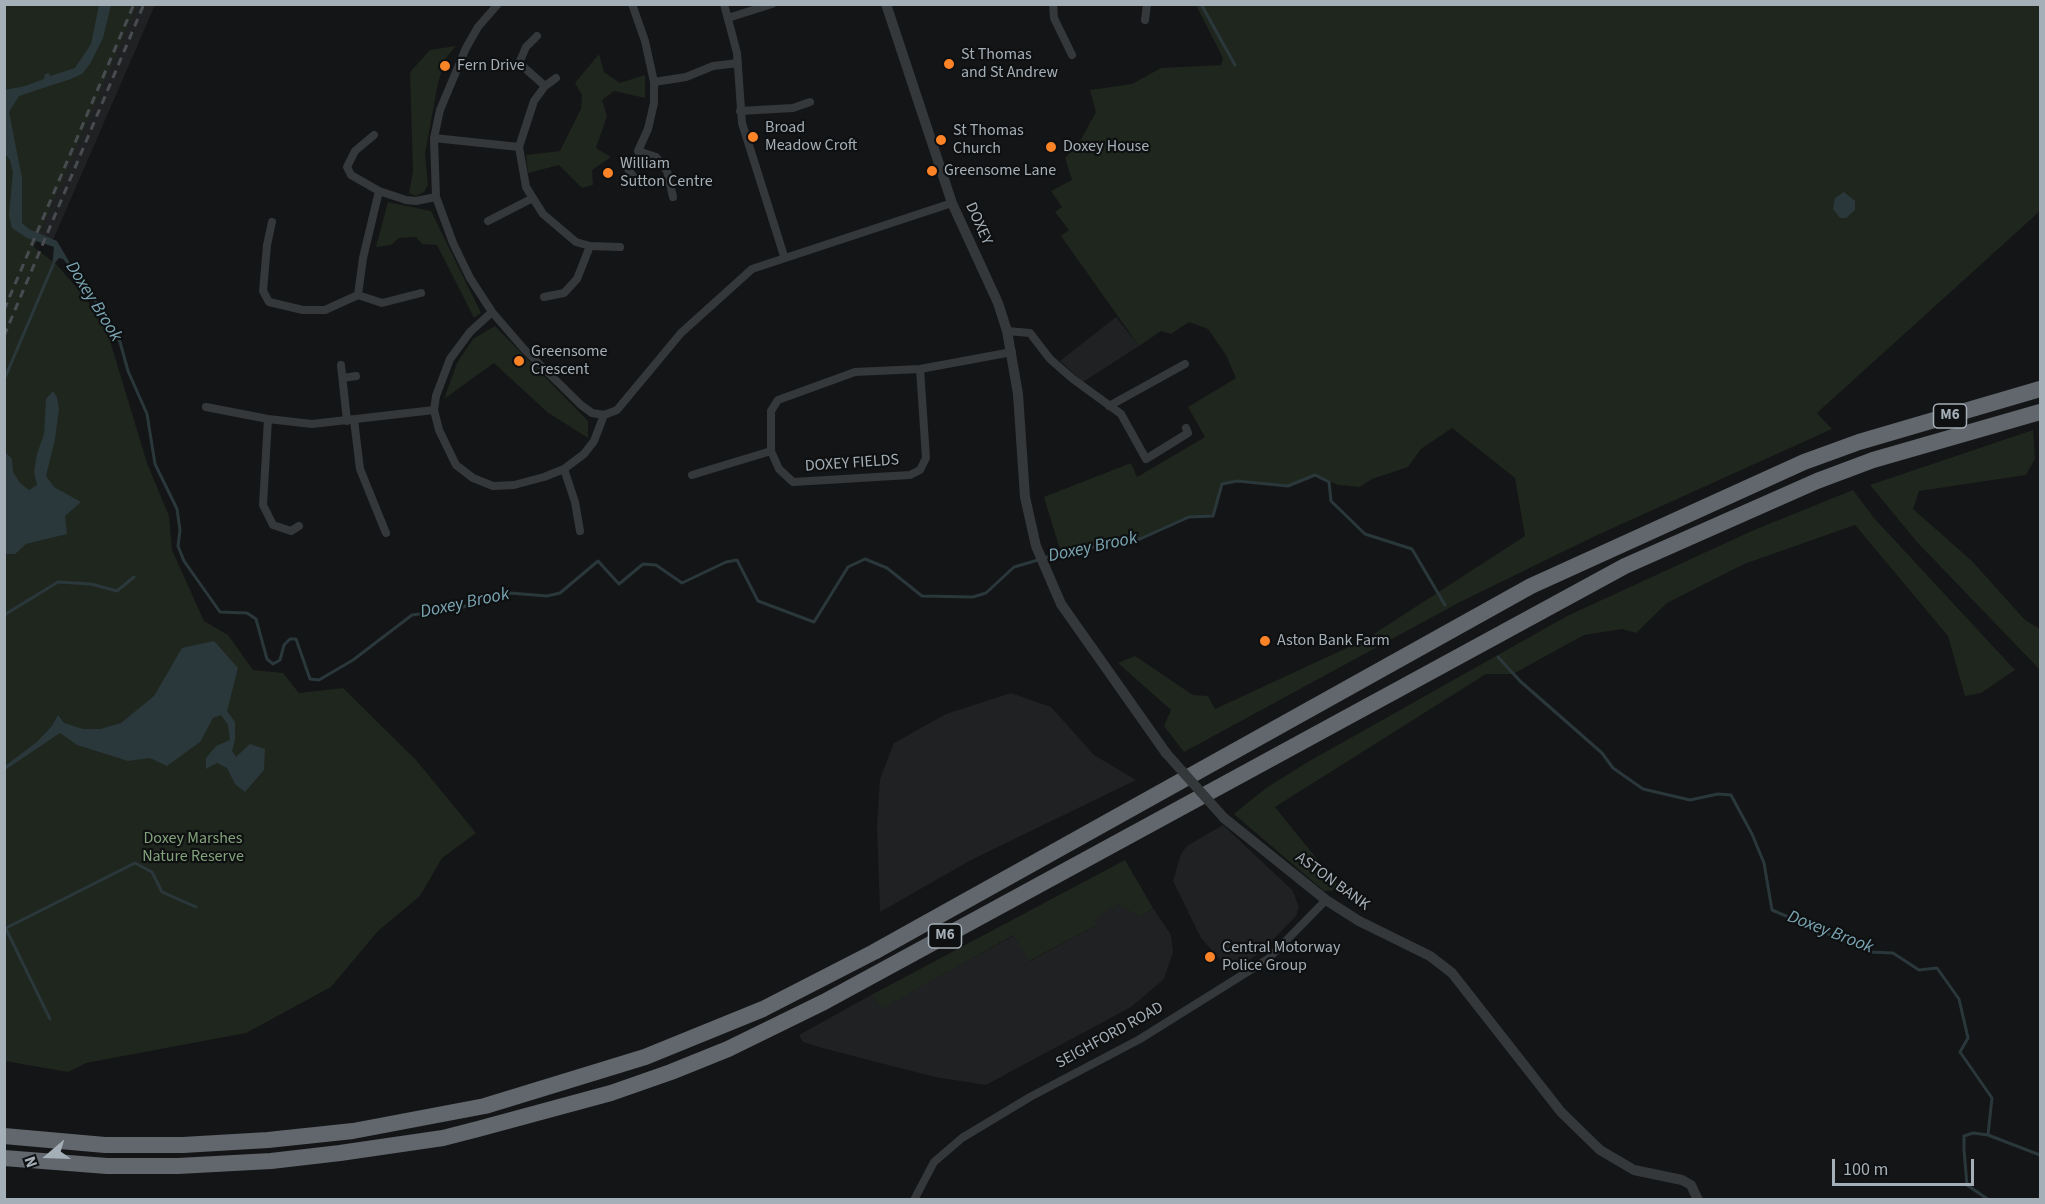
<!DOCTYPE html>
<html>
<head>
<meta charset="utf-8">
<style>
  body { margin:0 }
  #map { position:relative; width:2045px; height:1204px; overflow:hidden; background:#141516; font-family:"Source Sans 3",sans-serif }
  canvas { display:block }
  .frame { position:absolute; inset:0; border:6px solid #a5afb7; pointer-events:none }
  .north { position:absolute; left:18px; top:1126px; width:60px; height:60px; -webkit-text-stroke:4px #0f1011; paint-order:stroke; rotate:251deg; font-size:16px; font-weight:700; line-height:24px; text-align:center; color:#a5afb7 }
  .north::after { content:''; display:block; margin:auto; width:21px; height:27px; background:#a5afb7; clip-path:polygon(50% 0,100% 100%,50% 72%,0 100%) }
  .scale { position:absolute; left:1832px; top:1159px; width:142px; height:27px; box-sizing:border-box; border:3px solid #a5afb7; border-top:0; padding-left:8px; font-size:18px; line-height:21px; white-space:nowrap; color:#a5afb7; -webkit-text-stroke:4px #0f1011; paint-order:stroke }
</style>
</head>
<body>
<div id="map">
<canvas width="2045" height="1204"></canvas>
<div class="frame"></div>
<div class="north">N</div>
<div class="scale">100 m</div>
</div>
<script>
const c = document.querySelector('canvas').getContext('2d');
c.lineJoin = 'round';
function fill(path, color) { c.fillStyle = color; c.fill(path, 'evenodd'); }
const toPath = rows => new Path2D(rows.map(r => 'M' + r).join(''));
function trace(path, color, width, dash) { c.strokeStyle = color; c.lineWidth = width; c.lineCap = dash ? 'butt' : 'round'; c.setLineDash(dash || []); c.stroke(path); }
function drawText(font, color, halo, rows, align = 'center') {
  c.font = font + ' "Source Sans 3",sans-serif'; c.lineWidth = 4.5; c.setLineDash([]); c.textBaseline = 'middle'; c.strokeStyle = halo; c.fillStyle = color; for (const [text, x, y, turn = 0] of rows) {
    c.save(); c.translate(x, y); c.rotate((+turn || 0) * Math.PI / 180); c.textAlign = isNaN(turn) ? turn : align; if (halo) c.strokeText(text, 0, 0); c.fillText(text, 0, 0); c.restore();
  }
}
fill(toPath([
  [118,5,155,5,53,240,29,229],
  [1116,317,1139,346,1083,382,1060,361],
  [1011,693,1051,707,1094,755,1136,780,971,860,880,912,877,825,880,779,894,743,946,714],
  [1223,825,1292,890,1299,907,1296,916,1263,950,1244,964,1229,970,1201,938,1173,881,1181,854,1187,846],
  [1118,903,1140,917,1153,908,1171,935,1173,952,1164,979,1131,1007,986,1085,935,1077,826,1049,803,1042,799,1035,873,994,881,1008,1015,935,1030,961,1097,925,1093,919]
]), '#202123');
fill(toPath([
  [4,5,137,5,34,247,56,264,85,297,108,334,147,463,169,516,172,550,204,621,228,635,253,670,283,673,299,693,343,688,416,760,476,833,442,858,420,896,378,931,331,987,246,1033,86,1063,68,1072,5,1061],
  [1196,5,2040,5,2040,211,1817,413,1832,429,1593,537,1460,602,1184,752,1164,726,1171,710,1118,663,1135,656,1193,695,1208,696,1215,709,1366,639,1525,536,1515,478,1452,428,1421,449,1408,467,1372,479,1360,487,1338,485,1315,475,1288,486,1237,481,1222,484,1213,516,1189,517,1131,543,1075,549,1061,553,1044,497,1131,463,1137,477,1205,437,1188,407,1236,378,1226,355,1208,329,1189,322,1171,334,1161,331,1139,346,1061,236,1069,230,1055,212,1062,207,1051,191,1072,180,1065,158,1079,143,1096,112,1090,90,1132,84,1161,68,1221,65,1223,58],
  [456,46,445,59,438,83,425,154,428,185,424,192,416,196,409,193,413,172,410,72,430,50],
  [599,54,604,72,620,83,645,75,645,98,614,91,602,100,607,116,596,148,611,157,592,170,593,185,582,188,559,165,528,173,526,155,560,151,581,109,582,95,575,83],
  [388,202,431,211,481,313,474,318,437,245,422,244,416,237,399,238,391,245,376,247],
  [495,326,588,421,588,438,547,412,494,363,444,399,457,363,473,339],
  [2033,430,2035,459,2026,475,1919,491,1913,509,1972,561,2025,620,2040,629,2040,670,1917,542,1870,485],
  [1853,490,1874,518,2015,670,1981,693,1965,696,1948,636,1855,525,1744,564,1667,603,1636,633,1622,629,1584,635,1513,674,1486,674,1275,807,1342,890,1324,891,1234,814,1266,788,1306,763,1567,616,1754,530],
  [1125,860,1153,908,1140,917,1118,904,1094,919,1097,925,1029,961,1014,935,881,1009,873,994]
]), '#1f261e');
fill(toPath([
  [99,5,111,5,103,38,90,64,82,74,71,79,19,96,9,112,22,178,22,223,29,229,57,241,80,280,63,259,59,258,52,267,54,247,27,238,12,228,9,215,13,172,10,160,5,154,5,90,25,86,44,79,45,74,49,73,50,76,75,68,91,44],
  [1844,192,1855,201,1855,210,1846,218,1840,218,1833,209,1835,198],
  [53,391,57,397,59,409,55,439,46,476,54,487,81,502,65,516,67,534,26,544,15,554,5,554,5,455,6,453,12,459,13,472,20,483,29,490,37,485,34,472,37,454,44,434,46,399],
  [214,641,238,668,227,711,235,722,235,740,232,751,236,757,250,744,265,749,264,770,245,792,235,784,227,768,217,763,206,769,206,758,216,746,230,740,228,725,221,715,213,718,200,742,167,766,150,758,128,761,77,745,60,733,5,770,5,766,37,742,52,726,58,715,64,723,83,729,100,729,121,723,154,696,182,648]
]), '#2a373b');
trace(toPath([
  [1201,4,1235,65],
  [79,278,104,313,120,342,128,371,147,414,155,464,177,509,180,530,178,546,184,561,220,612,247,613,256,619,267,659,273,664,280,660,284,645,290,639,296,639,310,679,319,680,353,660,412,615,456,609,510,593,547,596,560,593,598,561,619,584,643,564,656,565,682,583,726,562,737,560,758,601,814,622,848,567,865,559,887,568,922,596,973,597,986,593,1014,567,1038,560],
  [4,380,53,265],
  [1044,558,1075,549,1131,543,1189,517,1213,516,1222,484,1237,481,1288,486,1315,475,1329,482,1331,501,1365,534,1412,549,1445,605],
  [4,615,58,582,91,584,117,591,134,577],
  [1498,657,1520,681,1602,753,1613,768,1643,789,1690,800,1718,794,1731,795,1752,834,1764,863,1772,910,1870,952,1893,953,1919,970,1937,968,1959,999,1968,1038,1960,1052,1992,1098,1988,1135,1973,1133,1964,1136,1964,1150,1967,1185,1989,1200],
  [4,929,135,863,152,872,162,892,196,907],
  [6,929,50,1019],
  [1988,1135,2040,1155]
]), '#2a373b', 3);
trace(toPath([
  [498,4,478,27,466,48,440,110,434,138,436,197,453,243,470,278,492,312,524,349,581,405,592,413,604,415,617,410,681,333,752,269,952,203],
  [632,4,645,41,654,82],
  [724,4,737,53,742,123,784,256],
  [1053,4,1054,18,1072,55],
  [728,18,772,4],
  [1145,20,1147,4],
  [537,36,526,47,519,63,545,86],
  [740,111,793,108,810,102],
  [374,135,355,151,347,167,351,175,379,191,406,200,416,201,436,197],
  [434,138,519,147,526,187,543,214,576,242,590,246,620,247],
  [519,147,534,101,545,86,556,78],
  [624,163,637,182],
  [673,197,667,171,656,157,638,151,648,129,654,103,654,82,686,77,713,66,738,63],
  [488,221,531,199],
  [272,222,267,245,263,291,269,302,303,310,325,310,358,295,363,258,379,191],
  [358,295,382,303,421,293],
  [544,297,564,293,577,279,590,246],
  [492,312,470,332,450,359,436,396,434,410,439,430,456,465,473,478,493,486,514,485,544,477,564,469,584,454,594,441,604,415],
  [1007,331,1030,333,1050,359,1073,379,1121,414,1146,459,1188,433,1186,428],
  [341,365,347,421],
  [343,378,356,376],
  [1109,406,1185,364],
  [206,407,268,419,312,424,434,410],
  [268,419,263,505,273,525,291,531,299,526],
  [354,420,360,469,386,533],
  [771,451,779,469,793,482,910,475,920,470,926,458,920,369],
  [564,469,575,502,580,531],
  [692,475,771,451,771,411,778,400,855,372,920,369,1012,352],
  [914,1200,934,1162,962,1138,1030,1097,1140,1039,1268,959,1326,900]
]), '#35383b', 8);
trace(toPath([
  [886,4,952,203,998,303,1007,331,1018,394,1025,497,1036,546,1061,604,1166,753],
  [1224,818,1326,900,1359,921,1430,956,1452,973,1561,1112,1600,1150,1634,1170,1682,1180,1691,1185,1698,1200]
]), '#35383b', 10);
trace(toPath([
  [4,1136,105,1145,183,1145,268,1140,353,1131,485,1106,645,1057,763,1009,874,952,1531,586,1804,462,1859,442,2040,389],
  [4,1158,107,1166,178,1166,271,1161,340,1153,443,1138,478,1129,611,1093,671,1072,728,1049,824,1002,1625,566,1817,481,1873,460,2040,412]
]), '#61676d', 16);
trace(toPath([
  [4,310,134,4],
  [4,336,144,4]
]), '#484c51', 3, [8, 6]);
trace(toPath([
  [1166,753,1224,818]
]), '#35383b', 10);
for (const [x, y, r, color] of [
  [949,64,6,"#fc8427"],
  [445,66,6,"#fc8427"],
  [753,137,6,"#fc8427"],
  [941,140,6,"#fc8427"],
  [1051,147,6,"#fc8427"],
  [932,171,6,"#fc8427"],
  [608,173,6,"#fc8427"],
  [519,361,6,"#fc8427"],
  [1265,641,6,"#fc8427"],
  [1210,957,6,"#fc8427"]
]) { const dot = new Path2D(); dot.arc(x, y, r, 0, 2 * Math.PI); c.fillStyle = color; c.fill(dot); trace(dot, '#0f1011', 2); }
for (const [x, y, w] of [
  [1950,416,33],
  [945,936,33]
]) { const box = new Path2D(); box.roundRect(x - w / 2, y - 12, w, 24, 4.5); c.fillStyle = '#0f1011'; c.fill(box); trace(box, '#a5afb7', 1.5); }
drawText('bold 15px', '#a5afb7', null, [
  ["M6",1950,416],
  ["M6",945,936]
]);
drawText('16px', '#a5afb7', '#0f1011', [
  ["St Thomas",961,55],
  ["and St Andrew",961,73],
  ["Fern Drive",457,66],
  ["Broad",765,128],
  ["Meadow Croft",765,146],
  ["St Thomas",953,131],
  ["Church",953,149],
  ["Doxey House",1063,147],
  ["William",620,164],
  ["Sutton Centre",620,182],
  ["Greensome Lane",944,171],
  ["Greensome",531,352],
  ["Crescent",531,370],
  ["Aston Bank Farm",1277,641],
  ["Central Motorway",1222,948],
  ["Police Group",1222,966]
], 'left');
drawText('16px', '#a5afb7', '#0f1011', [
  ["DOXEY",978,224,66],
  ["DOXEY FIELDS",852,464,-4],
  ["ASTON BANK",1332,882,36],
  ["SEIGHFORD ROAD",1110,1036,-29]
]);
drawText('16px', '#82a37b', '#0f1011', [
  ["Doxey Marshes",193,839],
  ["Nature Reserve",193,857]
]);
drawText('italic 18px', '#7aa6b4', '#0f1011', [
  ["Doxey Brook",93,302,58],
  ["Doxey Brook",1093,548,-12],
  ["Doxey Brook",465,604,-12],
  ["Doxey Brook",1830,933,21]
]);
</script>
</body>
</html>
